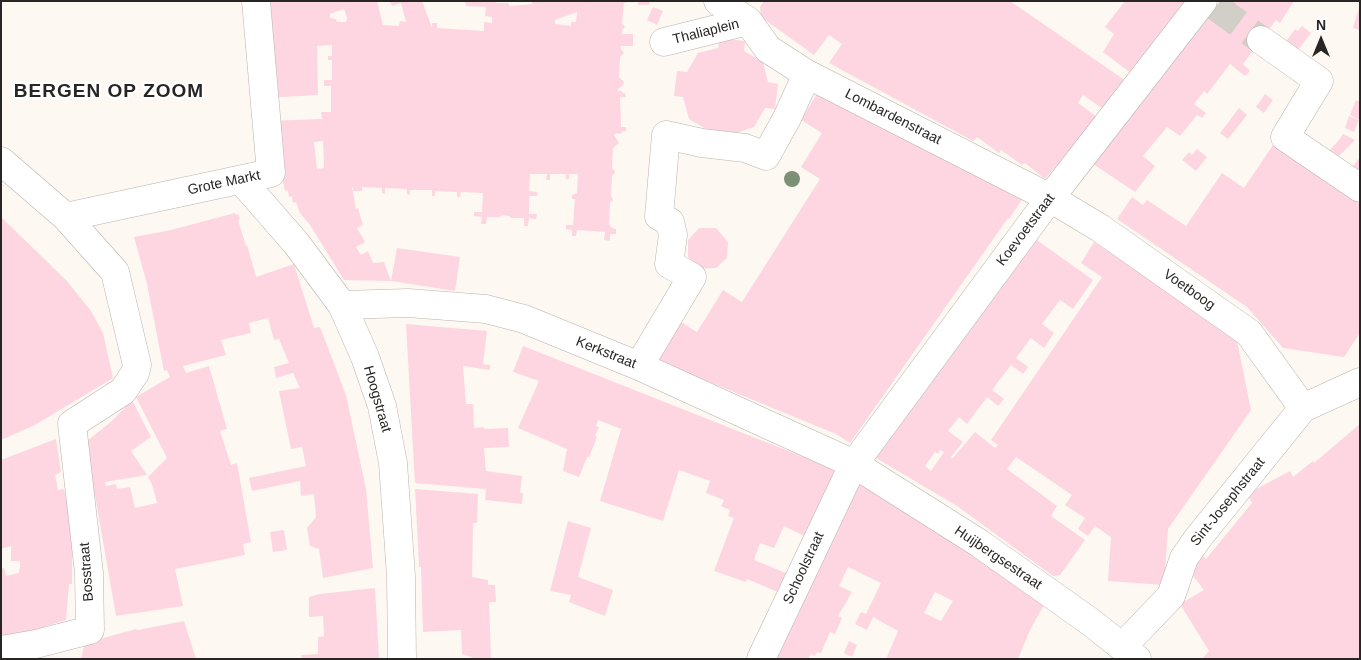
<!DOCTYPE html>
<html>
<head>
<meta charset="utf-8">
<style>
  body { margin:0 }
  #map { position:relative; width:1361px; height:660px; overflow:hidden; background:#fdf8f1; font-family:Arial,sans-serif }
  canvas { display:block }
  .frame { position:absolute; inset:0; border:2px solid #282624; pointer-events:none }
  .north { position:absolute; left:1296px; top:15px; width:50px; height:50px; -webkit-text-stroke:4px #fff; paint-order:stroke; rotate:0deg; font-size:14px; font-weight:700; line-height:20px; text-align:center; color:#282624 }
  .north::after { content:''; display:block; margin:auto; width:18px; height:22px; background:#282624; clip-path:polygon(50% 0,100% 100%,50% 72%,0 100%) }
</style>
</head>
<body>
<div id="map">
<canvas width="1361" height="660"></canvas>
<div class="frame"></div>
<div class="north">N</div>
</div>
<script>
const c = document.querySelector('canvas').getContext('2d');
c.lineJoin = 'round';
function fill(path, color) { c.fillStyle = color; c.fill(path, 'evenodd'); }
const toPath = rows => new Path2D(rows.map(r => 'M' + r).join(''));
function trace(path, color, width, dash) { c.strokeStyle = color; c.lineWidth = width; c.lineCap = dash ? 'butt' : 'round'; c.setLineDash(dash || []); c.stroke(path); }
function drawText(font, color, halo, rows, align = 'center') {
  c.font = font + ' Arial,sans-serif'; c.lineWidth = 5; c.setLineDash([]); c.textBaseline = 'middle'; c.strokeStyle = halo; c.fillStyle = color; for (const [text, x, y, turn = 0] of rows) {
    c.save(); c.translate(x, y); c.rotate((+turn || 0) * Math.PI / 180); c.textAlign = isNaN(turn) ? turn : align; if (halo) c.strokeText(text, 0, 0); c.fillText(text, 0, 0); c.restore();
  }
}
fill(toPath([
  [259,1,377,1,383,25,399,26,400,21,406,22,401,3,392,6,390,1,422,1,432,28,432,23,437,23,437,28,484,31,484,22,492,23,492,17,485,16,486,7,466,6,465,1,496,1,496,3,508,3,510,6,532,4,532,1,629,1,624,3,622,23,625,27,622,30,622,34,633,34,633,46,621,46,621,49,624,53,620,57,619,77,624,82,623,85,618,89,618,92,620,90,623,93,625,93,626,97,620,97,621,127,626,127,626,131,623,131,620,134,617,133,614,135,619,143,613,148,612,168,615,172,612,176,611,196,613,200,610,203,609,224,612,228,616,229,616,234,610,234,610,241,604,240,605,232,577,230,576,236,572,236,572,230,566,229,566,225,573,225,575,199,572,199,572,195,577,193,578,174,569,174,569,179,566,179,566,174,550,174,550,180,546,180,547,174,530,174,529,191,537,192,537,196,529,196,529,214,537,214,536,219,529,218,528,226,524,226,524,218,511,218,509,216,502,215,500,217,487,217,486,224,481,224,482,217,474,216,474,212,482,212,483,193,461,192,460,197,457,197,457,192,435,191,435,196,432,196,432,190,410,190,410,195,407,194,407,189,385,188,385,194,382,193,382,188,362,187,362,191,353,191,353,187,352,187,356,209,358,208,363,225,357,228,365,242,356,247,361,255,368,251,373,263,384,262,391,281,397,248,460,257,455,291,391,281,344,280,310,225,300,213,296,202,293,203,292,196,289,197,288,190,285,191,283,182,276,184,267,121,322,119,321,112,331,112,331,86,324,86,324,80,332,80,332,60,328,60,328,56,332,56,332,45,317,46,318,95,266,98],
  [344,9,347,18,346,22,337,22,336,19,330,18,330,14],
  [577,12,576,22,571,22,571,26,555,24,555,20],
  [323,141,324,168,317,169,314,142],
  [638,1,650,1,649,5,638,5],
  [764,1,1010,1,1126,81,1103,109,1083,95,1078,103,1097,117,1045,179,1025,163,1022,165,1001,150,999,153,977,137,973,141,829,63,842,44,829,35,814,55,761,17,760,7],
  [1125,1,1187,1,1132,74,1103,52,1114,34,1105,27],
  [1220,1,1294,1,1280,23,1276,20,1243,64,1250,71,1245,76,1230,64,1207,94,1204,91,1194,104,1206,113,1202,118,1197,115,1180,136,1167,127,1143,156,1155,166,1135,192,1093,164],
  [653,7,663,11,657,25,647,20],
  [1359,8,1360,8,1360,30,1353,28],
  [1302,26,1311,33,1294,55,1282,47,1295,29,1298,31],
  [720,38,745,41,744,51,763,62,768,82,778,84,775,109,765,108,754,127,736,133,734,145,704,141,706,129,689,119,683,97,674,96,677,71,687,72,698,53,718,48],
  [819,90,1023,198,1009,219,1008,218,850,443,836,434,651,358,675,318,697,332,723,290,742,302,820,179,801,167,822,133,801,120],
  [1265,94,1273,100,1264,113,1256,107],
  [1356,100,1360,102,1360,120,1350,115],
  [1239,108,1247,115,1228,139,1220,133],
  [1349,116,1359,120,1354,132,1345,128],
  [1343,134,1355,140,1335,160,1328,152,1339,140],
  [1273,145,1360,204,1360,333,1344,357,1283,348,1247,307,1117,219,1132,197,1143,205,1147,200,1186,226,1222,173,1244,188],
  [1197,149,1207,157,1196,171,1182,160,1189,152,1192,155],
  [1360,157,1360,184,1349,172],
  [235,213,236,215,238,214,240,219,238,220,246,246,247,245,256,277,294,264,314,328,320,327,346,395,366,489,373,568,323,578,319,549,310,546,307,528,316,517,314,494,301,496,300,481,252,491,249,478,306,466,302,447,291,449,279,391,300,388,293,373,276,378,274,367,289,363,279,339,274,340,268,318,249,323,251,333,221,340,226,355,183,366,186,373,209,366,227,429,220,431,231,465,237,463,251,542,243,544,245,555,175,569,183,606,116,616,95,495,91,496,90,491,94,490,86,446,87,441,112,421,132,400,151,437,131,451,147,475,105,482,106,486,116,484,117,489,130,487,135,508,157,503,152,484,148,477,167,458,136,397,170,377,167,370,164,371,147,284,134,237,171,230],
  [1,217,66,280,91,311,103,333,113,378,35,425,1,440],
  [699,228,716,228,728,242,727,258,716,268,699,269,688,257,688,240],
  [1034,238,1093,280,1073,309,1060,300,1042,324,1054,333,1044,348,1031,338,1016,358,1028,367,1023,374,1011,365,992,390,1004,399,998,406,987,397,967,424,959,417,948,431,963,442,951,457,953,458,975,432,995,448,998,445,991,440,1102,277,1081,263,1094,242,1222,328,1236,336,1251,410,1168,529,1164,585,1108,581,1111,537,1095,526,1088,536,1078,529,1085,518,1065,505,1072,495,1016,457,1007,469,1057,506,1051,516,1085,540,1060,575,1053,576,957,506,871,455],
  [940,450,944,452,931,471,925,466,935,452,938,454],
  [406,324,487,331,483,364,490,365,490,370,463,366,466,404,473,404,474,428,484,427,484,429,508,428,509,447,484,448,486,471,522,476,520,493,523,493,522,504,485,500,486,489,415,483],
  [523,346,839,471,804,536,784,526,774,548,760,543,754,560,786,573,778,592,747,579,746,582,714,571,734,518,728,516,730,510,721,506,724,500,706,493,710,481,679,470,663,521,600,501,621,429,598,420,596,426,599,427,595,436,597,437,589,457,587,457,579,477,563,471,567,449,518,428,539,381,513,372],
  [1360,424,1360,659,1202,659,1209,651,1180,604,1204,590,1187,568,1202,555,1206,559,1252,503,1247,494,1290,471,1293,477,1313,461,1314,463],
  [56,439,61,472,55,475,58,490,64,489,72,529,72,584,69,584,66,620,1,640,1,569,4,568,6,576,19,573,19,569,20,569,20,561,11,561,11,546,1,549,1,460],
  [860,482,958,542,1044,605,1030,630,1018,659,886,659,898,631,873,617,867,630,855,624,861,612,866,614,881,583,848,567,839,586,852,592,838,616,842,618,835,634,830,632,821,653,817,652,815,656,811,654,808,659,772,659],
  [935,592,953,601,941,621,924,613],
  [415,489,478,494,477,523,473,523,472,577,488,580,488,585,495,585,496,602,489,602,491,659,476,659,462,654,461,630,423,632,421,567,419,567,419,564],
  [568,521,591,528,578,577,613,590,605,616,569,602,571,595,550,591],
  [284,530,287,550,273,552,270,532],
  [375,588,379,659,302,659,301,655,318,654,318,637,324,636,323,616,309,617,309,597,320,594],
  [184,621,196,659,81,659,84,646,89,642,136,629,138,630],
  [849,641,857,645,852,657,844,653]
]), '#fdd6e1');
trace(toPath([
  [1216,7,1261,40]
]), '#d2cec8', 28, [28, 14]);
const street = toPath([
  [718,1,748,21,768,49,807,74,1050,198,1100,228,1249,333,1303,408],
  [1261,40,1319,81,1285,137,1360,188],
  [664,42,748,21],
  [1,161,66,217,115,272,137,365,135,373,123,391,72,424,89,573,90,630,36,644,1,650],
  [241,180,296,243,342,305,365,357,382,406,393,463,401,576,402,659],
  [66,217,271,173,256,1],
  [342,305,408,303,486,309,524,319,639,366,854,464,979,543,1092,623,1137,659],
  [639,366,692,277,669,264,673,235,670,222,659,216,666,135,702,143,745,148,766,156,787,118,807,74],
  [854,464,1050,198,1203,1],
  [1122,647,1171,596,1184,558,1198,538,1303,408,1360,382],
  [761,659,847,478]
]);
trace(street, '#b8b3ac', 29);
trace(street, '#fff', 28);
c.fillStyle = '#7b9074';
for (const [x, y] of [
  [792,179]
]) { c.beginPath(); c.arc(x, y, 8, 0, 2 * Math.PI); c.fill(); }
drawText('14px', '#282624', '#fff', [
  ["Thaliaplein",706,32,-14],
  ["Lombardenstraat",893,117,27],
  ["Grote Markt",224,183,-12],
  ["Koevoetstraat",1026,230,-53],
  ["Voetboog",1189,290,35],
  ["Kerkstraat",606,353,22],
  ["Hoogstraat",377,399,74],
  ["Sint-Josephstraat",1228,502,-51],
  ["Huijbergsestraat",998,558,34],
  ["Schoolstraat",804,568,-65],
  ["Bosstraat",87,572,-94]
]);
c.letterSpacing = '1px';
drawText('bold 19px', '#282624', '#fff', [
  ["BERGEN OP ZOOM",109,92]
]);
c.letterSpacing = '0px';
</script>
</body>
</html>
